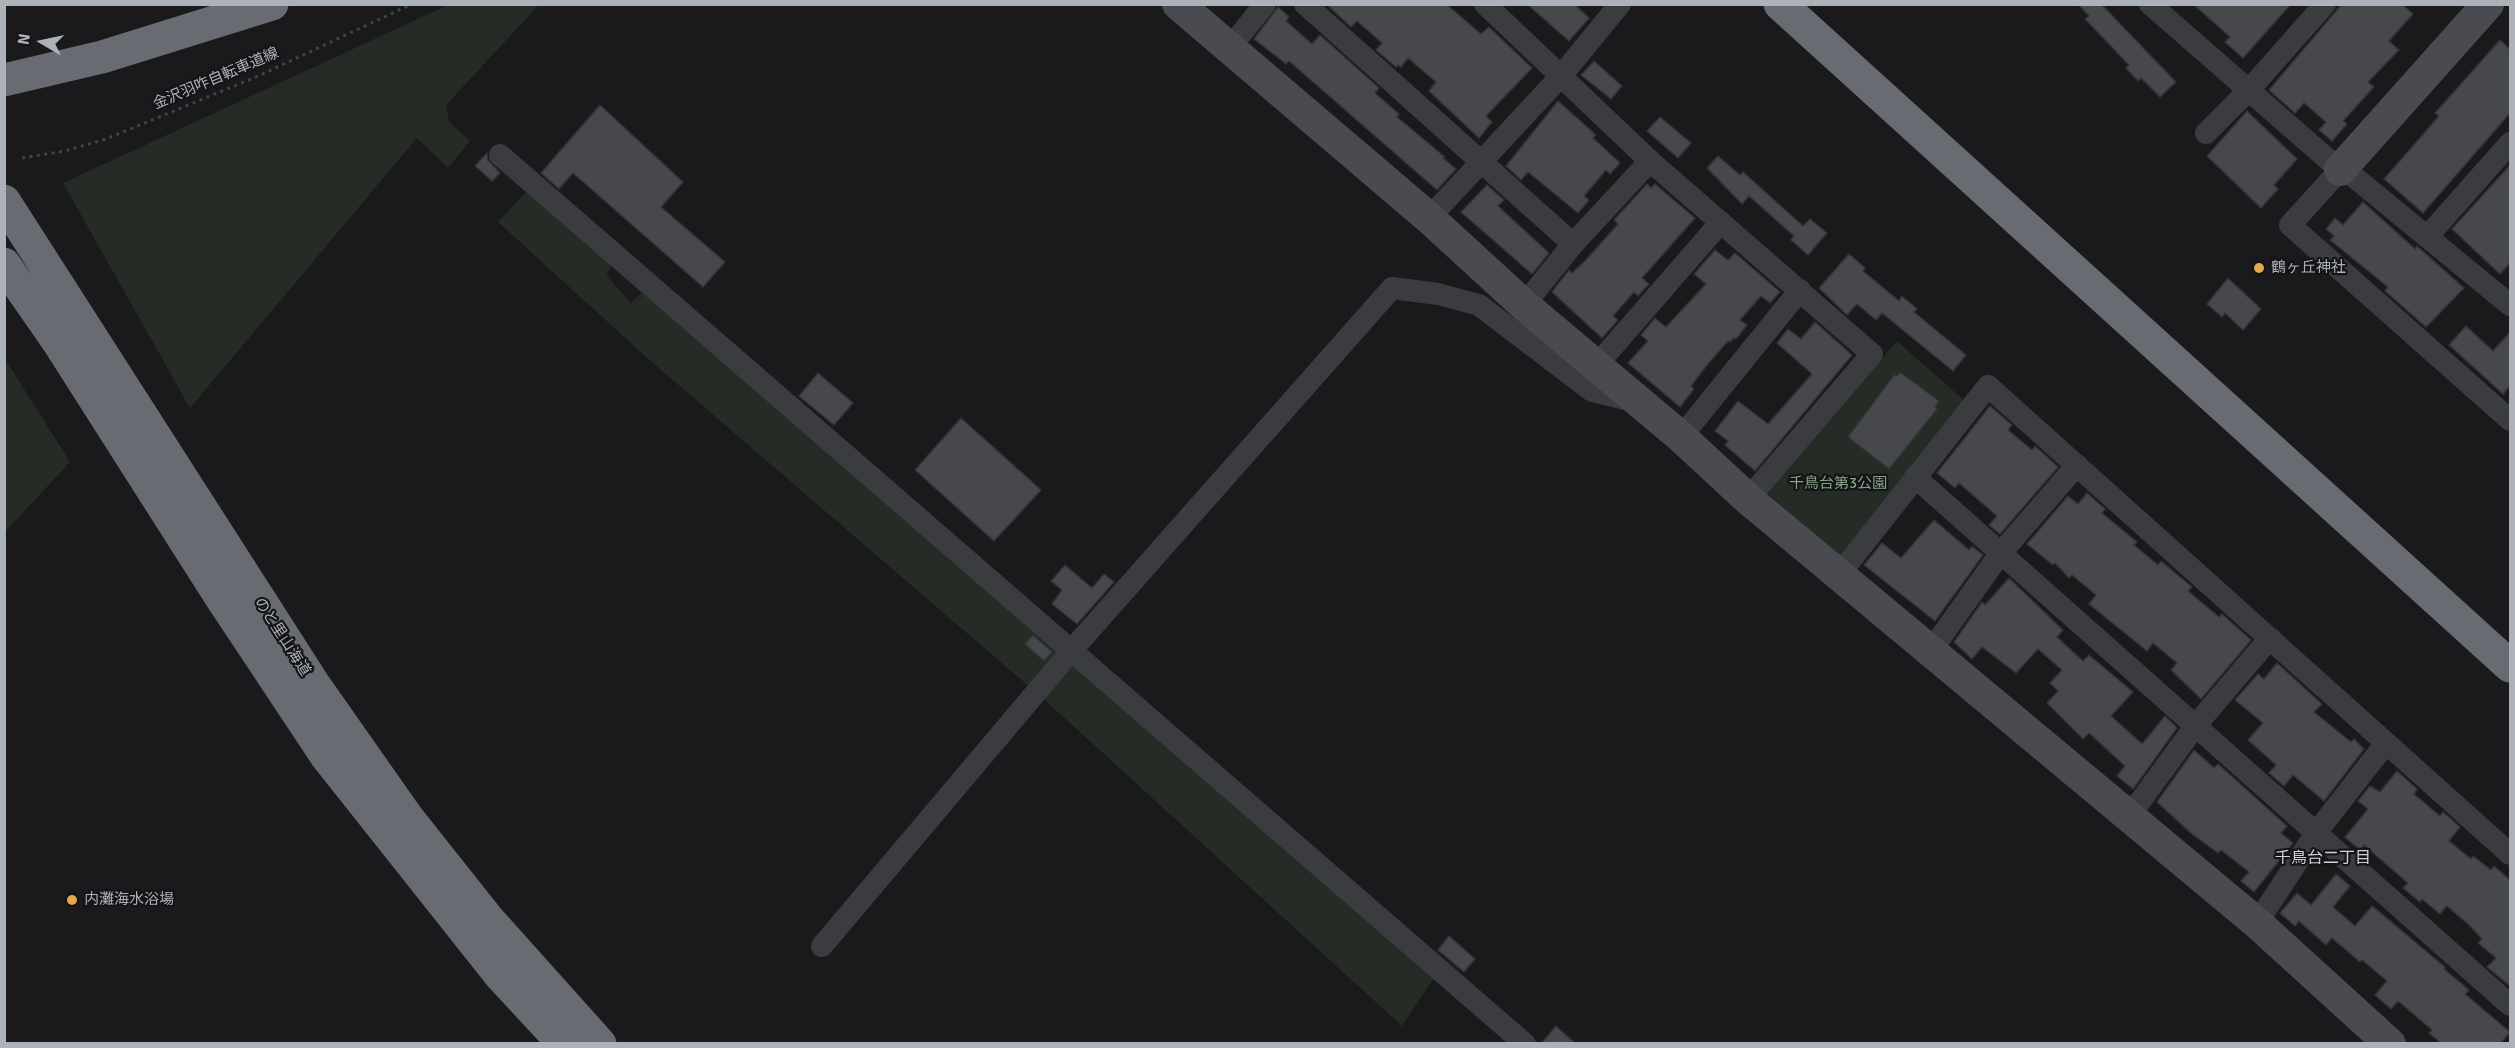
<!DOCTYPE html>
<html>
<head>
<meta charset="utf-8">
<style>
  body { margin:0 }
  #map { position:relative; width:2515px; height:1048px; overflow:hidden; background:#1a1a1c; font-family:Signika,sans-serif }
  canvas { display:block }
  .frame { position:absolute; inset:0; border:6px solid #adb2ba; pointer-events:none }
  .north { position:absolute; left:12px; top:12px; width:60px; height:60px; -webkit-text-stroke:4px #151517; paint-order:stroke; rotate:279deg; font-size:16px; font-weight:700; line-height:24px; text-align:center; color:#adb2ba }
  .north::after { content:''; display:block; margin:auto; width:21px; height:27px; background:#adb2ba; clip-path:polygon(50% 0,100% 100%,50% 72%,0 100%) }
</style>
</head>
<body>
<div id="map">
<canvas width="2515" height="1048"></canvas>
<div class="frame"></div>
<div class="north">N</div>
</div>
<script>
const c = document.querySelector('canvas').getContext('2d');
c.lineJoin = 'round';
function fill(path, color) { c.fillStyle = color; c.fill(path, 'evenodd'); }
const toPath = rows => new Path2D(rows.map(r => 'M' + r).join(''));
function trace(path, color, width, dash) { c.strokeStyle = color; c.lineWidth = width; c.lineCap = dash ? 'butt' : 'round'; c.setLineDash(dash || []); c.stroke(path); }
function drawText(font, color, halo, rows, align = 'center') {
  c.font = font + ' Signika,"Noto Sans JP",sans-serif'; c.lineWidth = 4.5; c.setLineDash([]); c.textBaseline = 'middle'; c.strokeStyle = halo; c.fillStyle = color; for (const [text, x, y, turn = 0] of rows) {
    c.save(); c.translate(x, y); c.rotate((+turn || 0) * Math.PI / 180); c.textAlign = isNaN(turn) ? turn : align; if (halo) c.strokeText(text, 0, 0); c.fillText(text, 0, 0); c.restore();
  }
}
fill(toPath([
  [448,5,539,5,446,105,449,122,470,141,448,168,417,138,190,408,63,183],
  [528,190,614,263,606,275,631,303,644,290,1436,975,1402,1026,1047,702,646,357,498,222],
  [1897,341,1966,402,1840,556,1767,493],
  [4,357,70,462,5,532,4,532]
]), '#242c25');
const building = toPath([
  [1326,4,1446,4,1481,34,1489,27,1532,68,1486,116,1492,122,1479,138,1429,91,1436,82,1408,58,1401,67,1398,65,1396,67,1376,50,1382,43,1357,21,1351,27,1326,4],
  [1527,4,1574,4,1589,18,1569,41,1527,4],
  [2078,4,2101,4,2176,82,2160,97,2141,78,2138,81,2126,68,2129,65,2085,19,2089,16,2078,4],
  [2193,4,2291,4,2243,58,2225,42,2230,37,2193,4],
  [2342,4,2402,4,2413,14,2389,41,2399,50,2368,82,2374,87,2343,121,2347,124,2332,141,2319,130,2326,122,2304,103,2295,113,2269,90,2342,4],
  [1278,7,1289,17,1286,21,1312,44,1320,35,1379,88,1375,93,1399,114,1397,117,1445,157,1443,158,1456,169,1437,190,1289,61,1286,64,1254,39,1278,7],
  [2500,40,2511,50,2511,112,2423,213,2384,179,2439,116,2435,113,2500,40],
  [1594,61,1622,86,1611,99,1581,75,1594,61],
  [1558,101,1596,135,1593,138,1620,163,1610,174,1606,170,1584,196,1589,200,1578,213,1528,172,1521,180,1506,166,1558,101],
  [600,105,683,182,661,207,725,262,703,287,573,173,559,189,541,173,600,105],
  [2247,111,2297,159,2274,185,2278,189,2261,208,2207,156,2247,111],
  [1660,117,1691,143,1678,158,1647,131,1660,117],
  [487,153,488,160,500,173,492,181,475,166,487,153],
  [1718,156,1740,175,1743,172,1803,226,1810,219,1827,233,1808,255,1791,240,1794,236,1749,196,1742,204,1707,168,1718,156],
  [2511,164,2511,262,2500,274,2452,229,2511,164],
  [1647,184,1651,188,1655,184,1695,218,1642,278,1649,284,1638,296,1634,292,1613,316,1618,320,1602,338,1552,292,1569,270,1572,273,1585,261,1618,224,1614,220,1647,184],
  [1487,185,1504,200,1498,206,1549,253,1532,274,1461,212,1487,185],
  [2363,202,2415,249,2417,246,2464,288,2426,327,2385,291,2388,287,2330,240,2334,236,2326,229,2335,218,2343,225,2363,202],
  [1715,250,1728,260,1735,253,1780,292,1770,303,1761,296,1740,320,1747,325,1736,339,1734,338,1730,342,1728,341,1707,365,1691,386,1694,389,1680,407,1628,363,1648,341,1641,335,1655,318,1666,327,1706,284,1694,274,1715,250],
  [1849,254,1865,268,1863,271,1899,301,1902,296,1917,309,1914,312,1966,355,1953,371,1882,313,1876,320,1857,304,1847,315,1819,288,1849,254],
  [2228,278,2261,309,2243,330,2225,313,2222,317,2207,304,2228,278],
  [1815,322,1852,355,1755,471,1725,445,1728,441,1715,431,1738,401,1768,424,1812,374,1777,343,1788,329,1801,339,1815,322],
  [2466,326,2493,351,2511,331,2511,385,2503,394,2449,345,2466,326],
  [1900,372,1939,401,1935,407,1937,409,1889,469,1848,437,1894,375,1897,376,1900,372],
  [818,373,853,403,834,425,799,396,818,373],
  [1990,406,2012,425,2008,430,2032,450,2035,446,2058,467,2000,534,1989,525,1997,516,1959,483,1955,488,1937,473,1990,406],
  [961,418,1041,490,994,541,915,470,961,418],
  [2087,493,2105,509,2102,513,2137,542,2134,545,2158,565,2161,561,2192,587,2188,591,2219,617,2222,614,2251,640,2201,699,2171,670,2177,663,2153,643,2147,651,2089,604,2096,595,2072,575,2069,578,2055,563,2053,565,2027,544,2068,496,2078,504,2087,493],
  [1934,520,1969,550,1972,546,1983,555,1935,621,1864,565,1882,543,1901,558,1934,520],
  [1065,565,1092,588,1104,574,1114,582,1077,624,1052,604,1062,590,1051,581,1065,565],
  [2009,578,2063,630,2057,637,2083,661,2089,655,2133,692,2111,716,2142,744,2165,716,2177,728,2133,789,2117,776,2125,766,2089,733,2083,739,2047,703,2058,691,2050,683,2062,670,2038,649,2016,673,1982,647,1972,659,1954,642,1982,602,1985,605,2009,578],
  [1033,635,1052,652,1044,661,1025,644,1033,635],
  [2277,663,2322,704,2314,712,2351,742,2354,739,2364,749,2324,801,2293,775,2284,786,2269,773,2276,765,2248,740,2263,723,2235,700,2258,674,2264,679,2277,663],
  [2194,750,2214,768,2218,764,2287,826,2281,833,2293,843,2254,892,2241,881,2249,872,2221,850,2218,853,2192,834,2157,802,2194,750],
  [2397,771,2417,789,2414,794,2440,816,2443,812,2460,827,2449,841,2471,859,2473,856,2491,870,2494,866,2511,881,2511,987,2487,967,2496,958,2478,943,2482,939,2468,924,2447,906,2440,914,2422,899,2420,902,2403,888,2408,883,2364,845,2360,850,2345,837,2368,809,2358,801,2370,786,2380,792,2397,771],
  [2336,874,2350,886,2333,907,2355,926,2372,906,2383,915,2445,967,2444,969,2469,990,2465,994,2510,1032,2500,1044,2442,1044,2429,1033,2432,1030,2398,1001,2391,1009,2375,995,2387,981,2362,960,2360,962,2332,938,2326,945,2299,921,2295,926,2280,913,2297,893,2311,905,2336,874],
  [1449,936,1475,959,1464,972,1438,950,1449,936],
  [1556,1026,1576,1044,1541,1044,1556,1026]
]);
fill(building, '#47484c');
trace(building, '#343438', 1.5);
trace(toPath([
  [22,158,65,151,106,139,256,77,412,4]
]), '#414347', 3, [3, 4.5]);
trace(toPath([
  [1305,4,1573,244],
  [1485,4,1650,161,1872,354,1748,499],
  [2150,4,2340,170,2290,225,2510,420],
  [1229,49,1265,4],
  [2206,133,2249,90,2325,4],
  [500,155,1525,1044],
  [2342,167,2510,305],
  [1429,218,1561,76,1620,4],
  [2427,237,2510,143],
  [1524,305,1573,244,1650,161],
  [1595,367,1721,222],
  [1681,437,1800,290],
  [1915,477,2510,1005],
  [1838,576,1988,386,2510,854],
  [1930,652,2000,554,2077,465],
  [2128,818,2196,725,2270,638],
  [2257,923,2316,833,2386,743],
  [822,946,1071,651,1392,288,1438,294,1479,305,1592,391,1634,401]
]), '#3b3c40', 22);
trace(toPath([
  [1178,4,1429,218,1524,305,1681,437,1748,499,2257,923,2390,1044],
  [2340,170,2488,4]
]), '#494b50', 32);
trace(toPath([
  [1780,4,2510,666],
  [4,80,102,57,272,4],
  [4,201,313,683,407,817,488,919,600,1044],
  [4,264,57,340,220,596,327,757,500,975,564,1044]
]), '#686b71', 33);
for (const [x, y, r, color] of [
  [2259,268,6,"#e4a94a"],
  [72,900,6,"#e4a94a"]
]) { const dot = new Path2D(); dot.arc(x, y, r, 0, 2 * Math.PI); c.fillStyle = color; c.fill(dot); trace(dot, '#151517', 2); }
drawText('15px', '#adb2ba', '#151517', [
  ["金沢羽咋自転車道線",216,79,-23],
  ["のと里山海道",282,637,57]
]);
drawText('15px', '#adb2ba', '#151517', [
  ["鶴ヶ丘神社",2271,268],
  ["内灘海水浴場",84,900]
], 'left');
drawText('15px', '#86a387', '#151517', [
  ["千鳥台第3公園",1838,484]
]);
drawText('16px', '#ced1d7', '#151517', [
  ["千鳥台二丁目",2323,859]
]);
</script>
</body>
</html>
